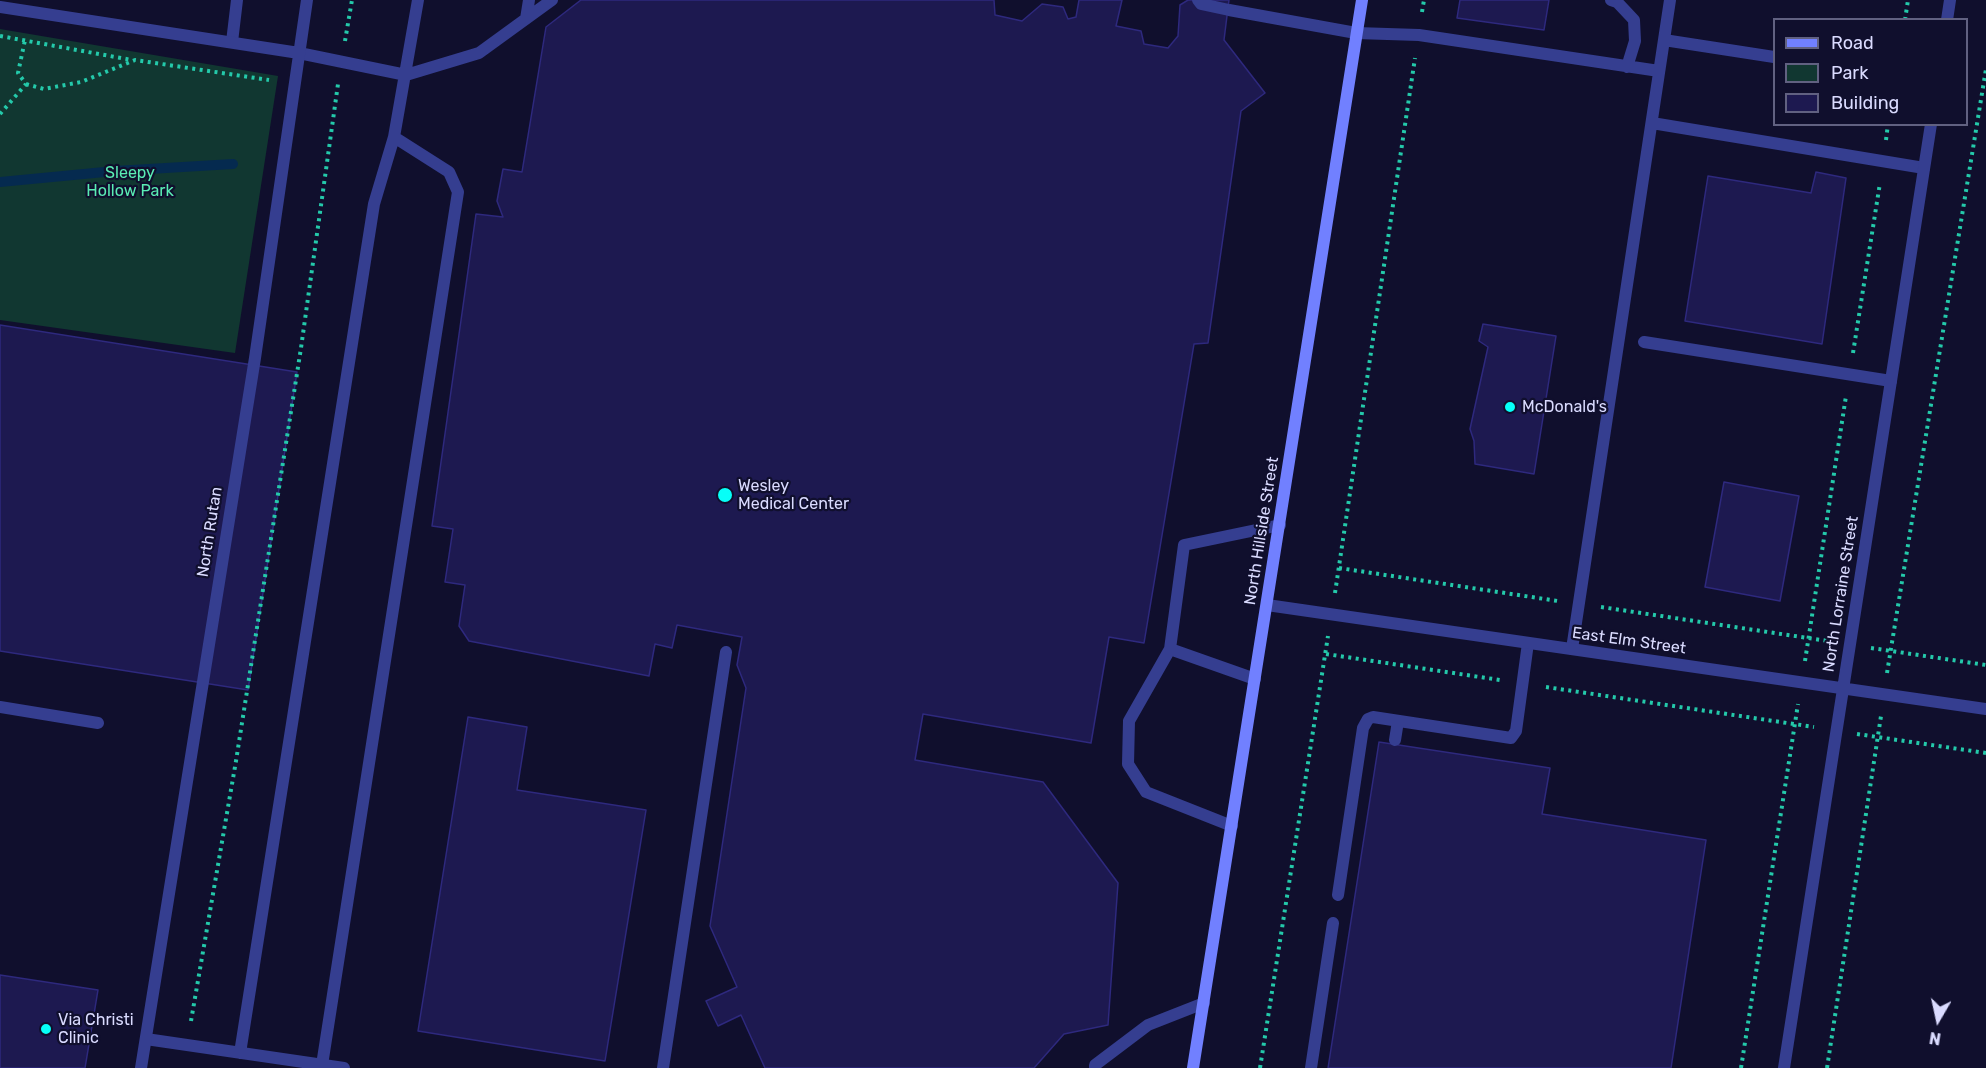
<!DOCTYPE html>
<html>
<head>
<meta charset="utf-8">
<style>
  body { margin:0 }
  #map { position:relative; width:1986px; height:1068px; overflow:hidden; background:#100f2d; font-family:Rubik,sans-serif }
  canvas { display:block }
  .legend { position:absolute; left:1773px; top:18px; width:195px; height:108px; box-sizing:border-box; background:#100f2d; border:2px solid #616181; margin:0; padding:8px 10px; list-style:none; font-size:18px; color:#dadbff }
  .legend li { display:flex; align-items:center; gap:12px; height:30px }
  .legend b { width:30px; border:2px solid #616181 }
  .north { position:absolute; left:1908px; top:990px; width:60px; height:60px; -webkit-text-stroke:4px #100f2d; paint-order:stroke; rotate:189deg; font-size:16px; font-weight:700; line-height:24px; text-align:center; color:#dadbff }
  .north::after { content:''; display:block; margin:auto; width:21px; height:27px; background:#dadbff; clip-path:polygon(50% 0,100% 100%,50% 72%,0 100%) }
</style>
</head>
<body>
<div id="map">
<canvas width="1986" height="1068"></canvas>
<ul class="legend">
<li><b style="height:8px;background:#7180ff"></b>Road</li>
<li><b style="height:16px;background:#113731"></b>Park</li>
<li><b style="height:16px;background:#1d1950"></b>Building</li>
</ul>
<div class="north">N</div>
</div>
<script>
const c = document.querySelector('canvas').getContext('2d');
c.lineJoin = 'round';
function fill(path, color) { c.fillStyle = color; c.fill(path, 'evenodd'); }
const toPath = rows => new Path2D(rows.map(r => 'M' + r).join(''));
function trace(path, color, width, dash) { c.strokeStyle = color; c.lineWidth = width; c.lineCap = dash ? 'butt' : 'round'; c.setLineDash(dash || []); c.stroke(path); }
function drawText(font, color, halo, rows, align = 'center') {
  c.font = font + ' Rubik,sans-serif'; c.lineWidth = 4.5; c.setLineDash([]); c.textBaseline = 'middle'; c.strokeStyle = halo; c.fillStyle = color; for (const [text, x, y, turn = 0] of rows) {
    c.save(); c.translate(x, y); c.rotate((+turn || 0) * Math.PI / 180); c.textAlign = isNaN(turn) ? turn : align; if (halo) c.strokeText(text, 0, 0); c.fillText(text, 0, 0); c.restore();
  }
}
fill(toPath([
  [0,29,278,76,235,353,0,320]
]), '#113731');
trace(toPath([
  [0,182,115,171,233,164]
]), '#052a4f', 10);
const building = toPath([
  [581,0,994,0,995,15,1022,21,1042,4,1063,7,1068,19,1076,17,1079,0,1122,0,1116,26,1141,31,1144,44,1168,48,1178,36,1180,5,1188,0,1229,0,1224,40,1265,93,1241,111,1208,343,1194,344,1144,643,1109,637,1091,743,923,714,915,760,1043,782,1118,883,1108,1025,1064,1034,1034,1068,765,1068,741,1015,718,1026,706,1001,737,987,710,926,746,688,737,665,742,637,677,625,672,648,655,644,649,676,469,641,459,626,465,585,445,582,453,529,432,526,476,214,503,217,497,201,503,169,522,172,546,27,581,0],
  [1460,0,1549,0,1544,30,1457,18,1460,0],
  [1816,172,1846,178,1822,344,1685,321,1708,176,1811,193,1816,172],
  [1483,324,1556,336,1534,474,1475,464,1474,441,1470,429,1488,347,1479,341,1483,324],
  [0,325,297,372,248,690,0,651,0,325],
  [1724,482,1799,496,1780,601,1705,587,1724,482],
  [468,717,527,727,517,790,646,810,605,1061,418,1031,468,717],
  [1379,742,1550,768,1542,814,1706,840,1671,1068,1328,1068,1379,742],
  [0,975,98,990,85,1068,0,1068,0,975]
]);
fill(building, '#1d1950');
trace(building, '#2e297e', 1.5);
trace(toPath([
  [1422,12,1424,0],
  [1905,20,1908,0],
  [0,36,132,60],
  [345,41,352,0],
  [26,84,44,89,81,82,135,60,269,80],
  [0,114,26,84,18,73,25,40],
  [1886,140,1888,124],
  [1853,353,1880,183],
  [1339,568,1558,601],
  [1335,593,1415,58],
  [1601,607,1828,641],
  [1871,648,1986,665],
  [1326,654,1500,680],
  [1805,661,1846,396],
  [1887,673,1986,69],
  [1546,687,1814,727],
  [1857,734,1986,753],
  [191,1021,236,761,301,348,338,84],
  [1260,1068,1328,636],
  [1741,1068,1798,704],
  [1827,1068,1881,716]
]), '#24c9aa', 4, [3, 4.5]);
trace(toPath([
  [1198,0,1201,4,1229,10,1356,33,1419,35,1659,71],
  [1611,0,1617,2,1634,20,1635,41,1627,67],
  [526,19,529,0],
  [1664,40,1774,57],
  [232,42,237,0],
  [299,53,406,75,479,53,552,0],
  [1652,123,1924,168],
  [1644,342,1891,381],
  [1170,649,1129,721,1128,764,1146,792,1232,826],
  [1572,649,1670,0],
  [1255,679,1170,649,1184,545,1280,525],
  [0,707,98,723],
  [1395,740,1398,721],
  [1338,895,1363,728,1368,719,1373,717,1511,738,1516,731,1528,643],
  [146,1039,344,1068],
  [240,1053,374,204,394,137,418,0],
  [322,1065,458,192,449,172,394,137],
  [663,1068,726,652],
  [1095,1068,1095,1065,1148,1025,1204,1003],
  [1311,1068,1333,923]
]), '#353e90', 12);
trace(toPath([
  [0,7,299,53],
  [1947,20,1950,0],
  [1267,605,1986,709],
  [141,1068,255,358,307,0],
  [1784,1068,1931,124]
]), '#353e90', 12);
trace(toPath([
  [1193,1068,1362,0]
]), '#7180ff', 12);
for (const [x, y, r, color] of [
  [1510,407,6,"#06fff8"],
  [725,495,8,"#06fff8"],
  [46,1029,6,"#06fff8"]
]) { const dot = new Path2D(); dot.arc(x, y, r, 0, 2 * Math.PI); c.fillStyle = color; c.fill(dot); trace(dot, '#100f2d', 2); }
drawText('16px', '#5aecb4', '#100f2d', [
  ["Sleepy",130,173],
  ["Hollow Park",130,191]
]);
drawText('16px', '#dadbff', '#100f2d', [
  ["McDonald's",1522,407],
  ["Wesley",738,486],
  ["Medical Center",738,504],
  ["Via Christi",58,1020],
  ["Clinic",58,1038]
], 'left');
drawText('16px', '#dadbff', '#100f2d', [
  ["North Hillside Street",1262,531,-81],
  ["North Rutan",210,532,-81],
  ["North Lorraine Street",1841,594,-81],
  ["East Elm Street",1629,641,8]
]);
</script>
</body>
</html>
